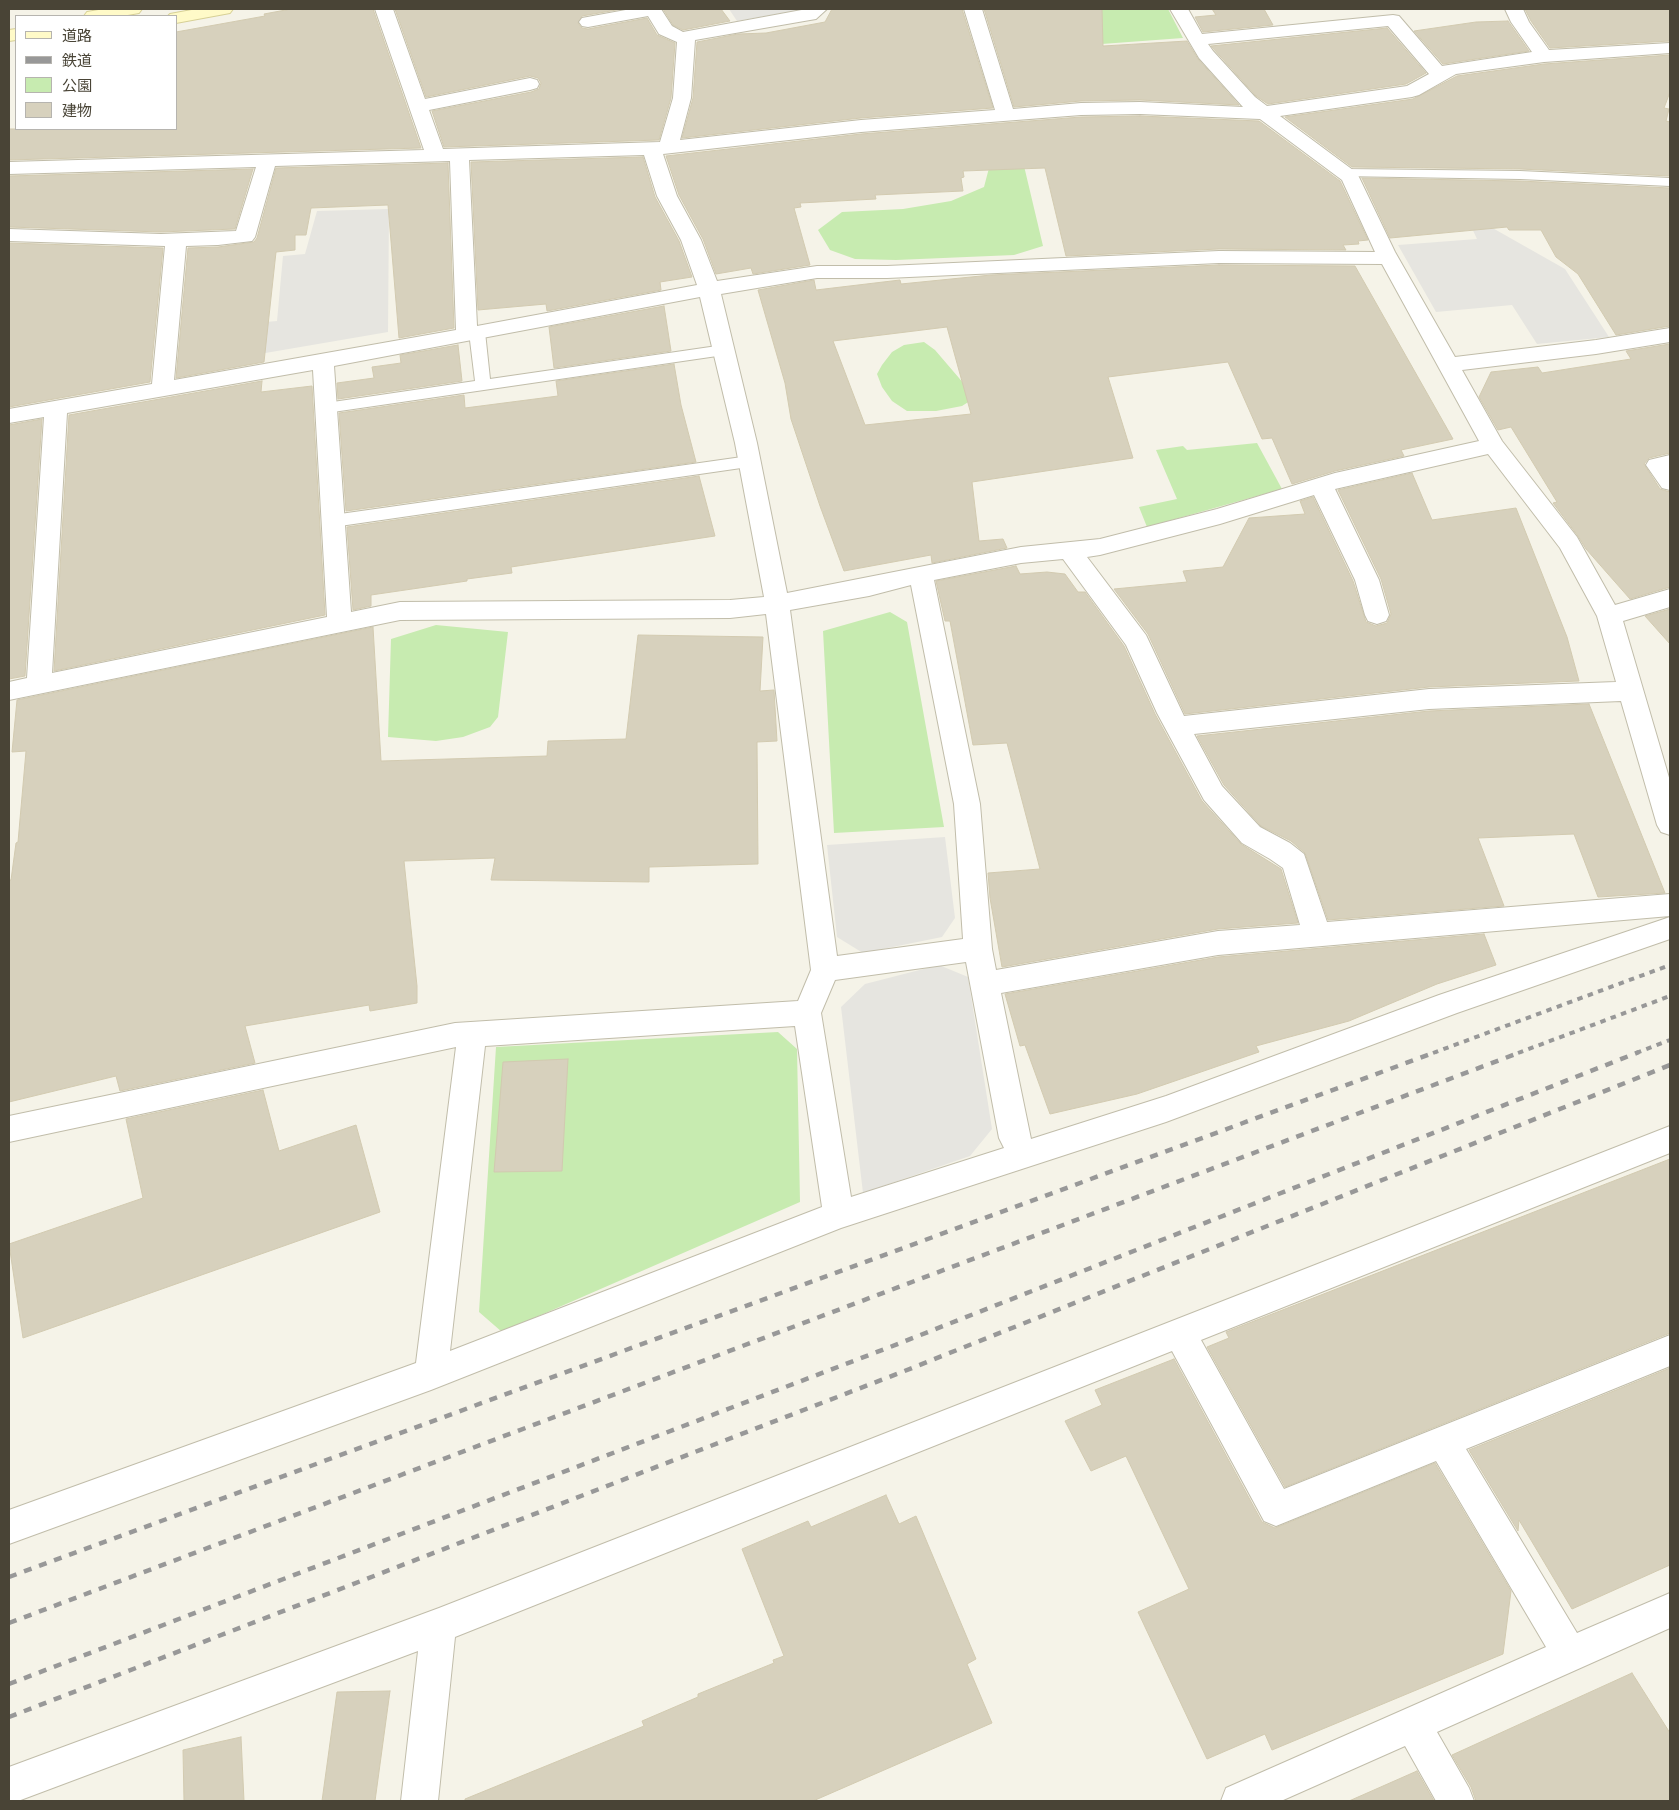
<!DOCTYPE html>
<html>
<head>
<meta charset="utf-8">
<style>
  body { margin:0 }
  #map { position:relative; width:1679px; height:1810px; overflow:hidden; background:#f5f3e8; font-family:"DM Sans","Noto Sans JP",sans-serif }
  canvas { display:block }
  .frame { position:absolute; inset:0; border:10px solid #494436; pointer-events:none }
  .legend { position:absolute; left:15px; top:15px; width:162px; height:115px; box-sizing:border-box; background:#fff; border:1px solid #b6b4af; margin:0; padding:6px 9px; list-style:none; font-size:15px; color:#494436 }
  .legend li { display:flex; align-items:center; gap:10px; height:25px }
  .legend b { width:25px; border:1px solid #b6b4af }
</style>
</head>
<body>
<div id="map">
<canvas width="1679" height="1810"></canvas>
<div class="frame"></div>
<ul class="legend">
<li><b style="height:6px;background:#fffac8"></b>道路</li>
<li><b style="height:6px;background:#989898"></b>鉄道</li>
<li><b style="height:14px;background:#c7ebb0"></b>公園</li>
<li><b style="height:14px;background:#d7d1bd"></b>建物</li>
</ul>
</div>
<script>
const c = document.querySelector('canvas').getContext('2d');
c.lineJoin = 'round';
function fill(path, color) { c.fillStyle = color; c.fill(path, 'evenodd'); }
const toPath = rows => new Path2D(rows.map(r => 'M' + r).join(''));
function trace(path, color, width, dash) { c.strokeStyle = color; c.lineWidth = width; c.lineCap = dash ? 'butt' : 'round'; c.setLineDash(dash || []); c.stroke(path); }
fill(toPath([
  [1048,9,1168,9,1183,38,1061,47],
  [1020,149,1043,246,1014,255,896,260,855,259,830,250,818,230,842,212,903,209,951,201,984,187,989,168],
  [924,342,935,350,965,385,973,399,962,406,936,411,907,411,892,401,882,387,877,374,882,365,892,352,904,345],
  [1257,443,1282,489,1147,527,1139,507,1177,499,1156,450,1183,446,1187,450],
  [890,612,907,622,944,827,834,833,823,631],
  [436,625,508,632,498,717,490,727,463,737,436,741,388,737,391,639],
  [778,1032,797,1049,800,1202,502,1332,479,1312,496,1047]
]), '#c7ebb0');
fill(toPath([
  [729,9,805,9,737,21],
  [389,209,388,332,242,357,244,324,277,321,283,256,305,254,317,211],
  [1470,224,1489,226,1565,269,1609,337,1537,344,1512,305,1436,312,1398,245,1477,239],
  [945,837,955,918,942,937,863,953,837,937,827,845],
  [939,965,968,977,992,1129,970,1156,863,1193,841,1007,865,984]
]), '#e6e5e0');
const building = toPath([
  [291,9,373,9,421,148,9,160,9,129,176,129,176,32,265,16,264,14,291,9],
  [395,9,622,9,582,16,578,23,582,28,588,29,647,18,657,35,675,43,671,98,659,140,444,147,432,111,531,92,539,89,541,83,538,78,530,76,426,97,395,9],
  [663,9,721,9,730,21,683,30,673,25,663,9],
  [832,9,962,9,993,108,861,118,682,138,693,98,697,42,738,34,766,33,825,22,832,9],
  [984,9,1102,9,1103,46,1187,41,1198,59,1239,105,1140,100,1081,101,1014,107,984,9],
  [1212,9,1264,9,1273,25,1203,32,1195,17,1216,15,1212,9],
  [1525,9,1670,9,1670,41,1550,48,1531,21,1525,9],
  [1508,21,1529,51,1443,64,1414,31,1476,22,1508,21],
  [1387,28,1426,73,1406,84,1268,104,1256,96,1211,46,1387,28],
  [1670,55,1670,92,1664,108,1669,109,1666,121,1670,122,1670,176,1520,169,1352,167,1285,117,1413,99,1457,76,1544,64,1670,55],
  [1140,116,1259,121,1340,181,1368,240,1358,241,1359,244,1343,245,1346,250,1219,249,1066,256,1045,168,963,171,964,177,961,178,963,191,875,195,876,199,800,203,801,207,794,208,810,265,753,274,751,268,716,274,703,239,679,195,666,156,861,134,1081,117,1140,116],
  [643,157,655,197,679,241,692,277,660,282,661,290,547,311,546,304,478,310,471,162,643,157],
  [448,163,454,328,399,338,388,205,311,208,306,235,295,235,295,250,276,252,264,362,176,378,188,248,218,247,254,242,257,238,276,168,448,163],
  [253,169,235,229,161,232,9,227,9,176,253,169],
  [1362,178,1520,181,1670,188,1670,326,1616,335,1578,274,1556,257,1541,230,1509,230,1507,227,1390,238,1362,178],
  [9,243,163,248,150,382,9,407,9,243],
  [1219,265,1355,266,1453,439,1401,450,1404,456,1335,471,1292,484,1272,438,1262,439,1228,362,1108,377,1133,458,972,482,979,541,1003,539,1007,548,932,563,931,555,844,571,820,506,791,419,785,383,758,290,814,280,816,290,900,280,901,284,991,275,1219,265],
  [947,327,971,414,865,425,833,341,947,327],
  [664,306,671,351,554,368,549,327,664,306],
  [1670,344,1670,453,1649,458,1644,464,1660,489,1670,492,1670,587,1630,599,1586,549,1578,536,1553,503,1557,502,1511,427,1498,430,1479,397,1491,372,1538,367,1542,373,1631,359,1626,351,1670,344],
  [458,345,462,381,338,399,337,383,374,378,372,367,401,363,400,355,458,345],
  [674,364,681,405,696,462,346,511,339,413,464,395,465,408,558,396,556,381,674,364],
  [262,381,261,392,312,386,325,615,54,671,69,415,262,381],
  [42,419,25,676,9,679,9,425,42,419],
  [1412,473,1432,520,1516,508,1567,637,1579,681,1429,687,1185,714,1148,634,1114,589,1187,582,1183,571,1223,567,1249,518,1305,514,1300,501,1313,497,1353,581,1366,622,1376,626,1387,623,1391,614,1381,579,1338,490,1412,473],
  [699,476,715,536,511,567,512,573,467,579,467,581,371,595,371,606,353,610,347,527,699,476],
  [1016,566,1020,574,1047,572,1065,574,1078,592,1085,592,1124,646,1155,714,1202,801,1241,844,1281,869,1298,923,1218,929,1002,967,990,898,988,873,1040,869,1007,743,973,745,950,621,945,621,936,581,1016,566],
  [1670,609,1670,644,1645,616,1670,609],
  [373,627,381,761,547,756,548,741,626,739,638,635,763,637,760,691,774,690,777,741,757,742,758,864,649,867,649,882,491,880,495,858,404,861,417,986,417,1003,370,1011,369,1005,245,1026,255,1063,120,1091,116,1076,9,1102,9,880,11,880,16,843,18,842,26,751,12,752,17,700,373,627],
  [1589,704,1665,893,1598,897,1574,834,1478,838,1504,906,1328,920,1305,853,1291,841,1261,826,1224,785,1197,736,1429,711,1589,704],
  [1484,934,1496,965,1437,984,1349,1021,1256,1046,1259,1052,1137,1094,1050,1114,1025,1045,1020,1046,1005,994,1218,957,1484,934],
  [568,1059,562,1171,494,1172,503,1062,568,1059],
  [263,1090,279,1151,356,1125,380,1212,23,1338,9,1244,143,1198,126,1119,263,1090],
  [1670,1159,1670,1333,1285,1487,1207,1347,1229,1338,1226,1332,1670,1159],
  [1174,1359,1262,1522,1275,1528,1435,1463,1511,1591,1503,1654,1272,1750,1265,1734,1207,1759,1138,1612,1189,1589,1126,1456,1091,1471,1065,1421,1102,1405,1095,1390,1174,1359],
  [1670,1368,1670,1565,1572,1609,1519,1520,1518,1531,1469,1450,1670,1368],
  [886,1495,899,1524,916,1516,976,1659,967,1664,992,1723,813,1801,465,1801,465,1799,644,1726,642,1721,698,1697,698,1694,774,1663,773,1660,784,1656,742,1549,808,1521,811,1527,886,1495],
  [1632,1673,1670,1733,1670,1801,1476,1801,1471,1787,1452,1755,1632,1673],
  [390,1691,375,1801,322,1801,337,1692,390,1691],
  [241,1737,244,1801,184,1801,183,1750,241,1737],
  [1417,1771,1434,1801,1349,1801,1417,1771]
]);
fill(building, '#d7d1bd');
trace(building, '#d2cab0', 1);
const lane = toPath([
  [1346,169,1520,171,1670,178,1670,186,1520,179,1341,176,1339,173,1341,170,1346,169],
  [477,327,482,329,485,332,490,379,724,345,730,346,732,350,730,354,724,355,326,413,320,412,318,408,320,404,326,403,475,381,469,332,472,329,477,327],
  [749,456,755,458,757,462,755,466,333,527,327,525,325,521,327,517,333,515,749,456]
]);
const street = toPath([
  [375,9,393,9,425,99,530,78,537,80,539,84,537,88,530,90,429,110,443,149,660,142,673,98,677,42,659,34,648,16,588,27,582,26,579,22,582,18,631,9,661,9,672,26,683,32,807,9,827,9,816,19,810,20,695,40,691,98,680,140,861,120,995,110,964,9,982,9,1013,109,1081,103,1140,102,1243,107,1199,58,1170,9,1188,9,1202,34,1393,15,1399,16,1442,66,1532,52,1511,22,1505,9,1523,9,1529,22,1549,50,1670,43,1670,53,1544,62,1456,74,1419,95,1412,97,1280,116,1357,173,1395,252,1455,357,1596,340,1670,328,1670,342,1596,354,1462,370,1502,441,1577,537,1615,605,1670,589,1670,607,1623,621,1670,781,1670,835,1661,832,1657,825,1621,701,1429,709,1194,734,1222,786,1260,827,1290,843,1304,854,1327,922,1670,894,1670,916,1218,955,1001,993,1031,1139,1166,1096,1439,995,1670,917,1670,939,1457,1013,1166,1122,841,1228,431,1390,9,1544,9,1510,416,1363,456,1047,9,1142,9,1116,455,1023,798,1001,811,970,766,614,730,618,400,620,9,700,9,682,27,678,44,417,9,423,9,409,152,384,165,246,9,241,9,229,161,234,236,231,256,167,9,174,9,162,424,150,375,9],
  [1388,26,1429,74,1407,86,1267,106,1255,97,1213,51,1208,44,1388,26],
  [1140,114,1260,119,1342,180,1375,252,1219,251,887,266,817,266,717,281,701,240,677,196,663,154,861,132,1081,115,1140,114],
  [644,155,657,196,681,240,697,285,477,326,469,160,644,155],
  [450,161,456,330,174,380,186,246,218,245,252,241,255,237,275,166,450,161],
  [1219,263,1382,264,1479,441,1335,473,1217,509,1100,539,1021,547,787,593,757,443,721,294,817,278,887,278,1219,263],
  [700,297,735,443,764,597,730,600,400,602,351,612,334,366,700,297],
  [313,370,327,617,52,673,67,413,313,370],
  [1488,454,1560,548,1597,616,1616,682,1429,689,1184,716,1146,635,1087,557,1100,555,1220,524,1314,495,1355,580,1365,615,1368,621,1377,624,1386,621,1389,615,1379,580,1335,489,1488,454],
  [1063,559,1126,645,1157,713,1204,800,1242,843,1270,859,1283,868,1300,925,1218,931,996,970,992,949,980,804,934,580,1021,563,1063,559],
  [911,585,954,804,963,939,837,956,790,610,869,596,911,585],
  [966,962,999,1138,1004,1148,851,1197,821,1013,835,980,966,962],
  [795,1026,822,1207,450,1351,485,1046,795,1026],
  [1670,455,1670,490,1662,488,1646,465,1649,460,1670,455],
  [1670,1126,1670,1153,1201,1340,1284,1489,1670,1335,1670,1366,1466,1449,1577,1633,1670,1593,1670,1628,1437,1732,1469,1788,1474,1801,1436,1801,1405,1746,1281,1801,1221,1801,1226,1788,1546,1647,1436,1461,1276,1526,1264,1521,1172,1351,455,1637,438,1801,401,1801,418,1651,18,1801,9,1801,9,1767,439,1608,1670,1126]
]);
const secondary = toPath([
  [104,9,142,9,139,13,122,16,84,16,87,12,104,9],
  [197,9,233,9,230,13,176,23,176,16,168,16,170,14,197,9],
  [16,29,16,40,9,41,9,30,16,29]
]);
trace(lane, '#c1bdaa', 2);
trace(street, '#c1bdaa', 2);
trace(secondary, '#d7d096', 2);
fill(lane, '#fff');
fill(street, '#fff');
fill(secondary, '#fffac8');
trace(toPath([
  [1433,1053,1670,965],
  [1518,1053,1670,996],
  [1636,1053,1670,1040]
]), '#989898', 4, [5.5, 5.5]);
trace(toPath([
  [9,1577,1436,1052],
  [9,1623,1521,1052],
  [9,1684,890,1347,1639,1052],
  [9,1717,902,1372,1670,1065]
]), '#989898', 4.5, [8, 8]);
</script>
</body>
</html>
